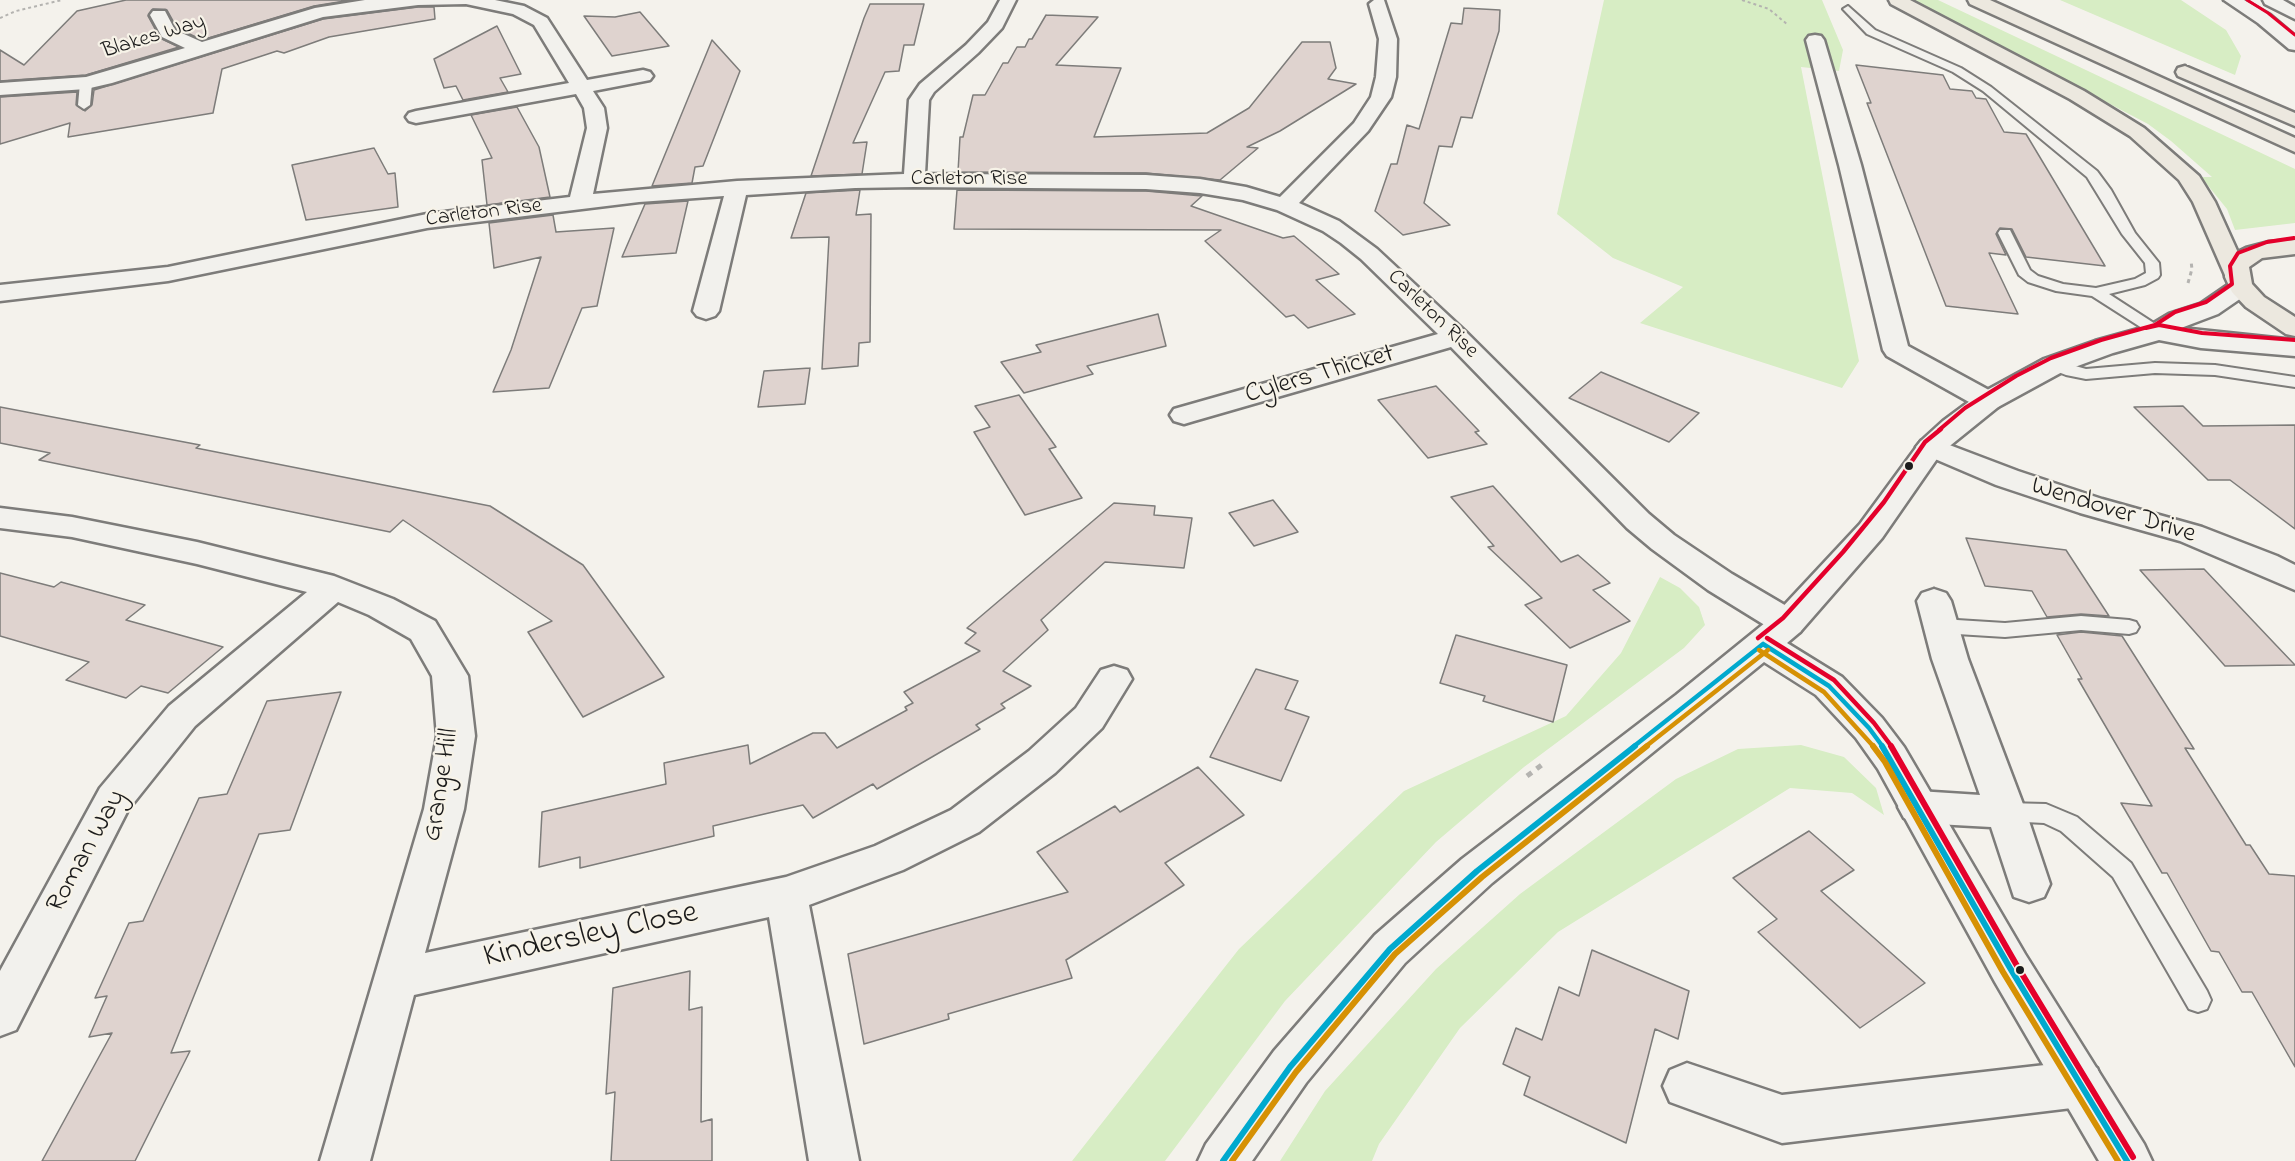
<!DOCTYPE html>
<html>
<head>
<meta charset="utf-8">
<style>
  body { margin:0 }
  canvas { display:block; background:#f4f2ec }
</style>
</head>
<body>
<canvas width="2295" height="1161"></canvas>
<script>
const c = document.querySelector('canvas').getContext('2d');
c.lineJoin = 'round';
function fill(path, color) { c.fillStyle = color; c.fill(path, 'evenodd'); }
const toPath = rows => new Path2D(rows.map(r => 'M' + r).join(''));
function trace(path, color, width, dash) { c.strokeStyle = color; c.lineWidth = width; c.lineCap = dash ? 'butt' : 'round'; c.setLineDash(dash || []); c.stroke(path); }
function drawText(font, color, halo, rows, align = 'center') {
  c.font = font + ' "Indie Flower",sans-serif'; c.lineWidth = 4.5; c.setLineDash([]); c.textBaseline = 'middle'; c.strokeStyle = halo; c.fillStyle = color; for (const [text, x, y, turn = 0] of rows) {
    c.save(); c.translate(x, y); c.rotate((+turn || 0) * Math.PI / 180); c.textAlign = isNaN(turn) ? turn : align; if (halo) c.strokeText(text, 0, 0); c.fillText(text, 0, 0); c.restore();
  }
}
fill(toPath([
  [1604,0,1822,0,1843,50,1839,71,1801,67,1859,361,1842,388,1640,323,1683,287,1613,258,1557,214],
  [1912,0,1938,0,2295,169,2295,223,2235,230,2227,209,2201,177,2212,177,2171,141,2148,124],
  [2060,0,2181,0,2226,30,2241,56,2235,75],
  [1660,577,1680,588,1699,607,1705,625,1684,648,1524,767,1436,842,1285,1001,1165,1161,1072,1161,1239,949,1404,791,1566,716,1621,653],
  [1801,745,1844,757,1876,788,1884,815,1852,793,1790,788,1558,932,1460,1028,1379,1144,1372,1161,1280,1161,1325,1091,1436,969,1520,894,1676,779,1738,749]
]), '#d7edc4');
const building = toPath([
  [126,0,351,0,314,6,202,40,177,28,167,10,153,9,148,16,160,38,179,47,86,75,0,81,0,50,24,65,77,11,126,0],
  [870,4,924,4,914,45,904,45,899,71,885,72,853,143,867,142,862,174,811,176,864,18,870,4],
  [418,7,434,7,435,19,329,37,284,53,277,51,222,69,213,113,68,137,70,123,0,144,0,97,77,92,76,105,85,111,92,105,94,90,323,19,418,7],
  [1464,8,1500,10,1499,31,1472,118,1461,117,1452,147,1439,146,1424,203,1450,225,1403,235,1375,211,1391,164,1397,164,1407,125,1419,129,1451,23,1462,24,1464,8],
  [640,12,669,46,612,56,584,16,615,17,640,12],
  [1046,15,1098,17,1056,65,1121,68,1094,137,1207,133,1249,108,1302,42,1330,42,1336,68,1328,79,1356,84,1280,131,1247,147,1258,148,1220,180,1146,173,958,172,960,137,963,137,973,95,985,95,1003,63,1008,63,1017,47,1025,47,1029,39,1032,39,1046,15],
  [497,26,521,74,500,78,508,92,463,100,456,86,444,88,434,59,497,26],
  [712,40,740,71,703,166,695,167,692,183,652,186,712,40],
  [1856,65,1943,75,1950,89,1972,91,1976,98,1986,99,2004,132,2026,134,2105,266,2026,257,2012,229,2000,228,1996,234,2006,255,1989,253,2018,314,1946,306,1867,103,1871,103,1856,65],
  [517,107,539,147,550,197,487,205,482,160,492,158,471,115,517,107],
  [374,148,388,174,395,173,398,207,306,220,292,165,374,148],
  [860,190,856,215,871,214,870,342,859,343,858,366,822,369,829,237,791,238,806,193,860,190],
  [957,190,1146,191,1202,196,1191,206,1283,238,1294,236,1339,274,1316,280,1355,314,1308,328,1294,315,1286,317,1205,241,1221,230,954,229,957,190],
  [688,201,676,253,622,257,645,204,688,201],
  [553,215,556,232,614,228,597,306,582,308,549,388,493,392,511,350,541,257,494,268,489,223,553,215],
  [1158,314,1166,346,1087,366,1093,374,1024,393,1001,362,1041,352,1036,345,1158,314],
  [810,368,805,404,758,407,764,371,810,368],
  [1601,372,1699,413,1669,442,1569,398,1601,372],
  [1436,386,1479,431,1475,432,1487,444,1428,458,1378,400,1436,386],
  [1019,395,1056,447,1049,449,1082,498,1025,515,974,432,990,427,975,406,1019,395],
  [2183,406,2203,426,2295,425,2295,529,2230,480,2208,480,2134,407,2183,406],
  [0,407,200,445,196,448,490,506,583,565,664,677,583,717,528,632,552,621,403,520,390,532,39,460,50,453,0,443,0,407],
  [1493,486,1561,562,1578,555,1610,583,1593,590,1630,621,1570,648,1525,605,1542,598,1488,547,1494,546,1451,497,1493,486],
  [1273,500,1298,532,1254,546,1229,513,1273,500],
  [1114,503,1155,506,1154,515,1192,518,1184,568,1105,562,1041,620,1048,630,1003,671,1031,686,1001,704,1005,708,976,725,980,729,877,789,873,784,813,818,803,805,713,826,714,836,580,868,580,857,539,867,542,812,666,784,664,763,748,745,750,764,813,733,825,733,837,748,907,710,905,707,913,703,904,692,980,651,965,643,976,633,967,628,1114,503],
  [1966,538,2066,550,2109,616,2081,614,2047,617,2032,591,1985,586,1966,538],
  [2204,569,2274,643,2295,665,2225,666,2140,570,2204,569],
  [0,573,54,587,61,582,145,605,126,620,223,647,168,693,141,686,126,698,66,680,89,662,0,636,0,573],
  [2081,632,2122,636,2194,749,2185,748,2246,845,2250,845,2269,874,2295,876,2295,1067,2252,992,2242,992,2219,952,2211,951,2167,873,2162,873,2121,803,2152,806,2078,679,2082,679,2057,635,2081,632],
  [1456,635,1567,665,1553,722,1483,701,1485,696,1440,683,1456,635],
  [1256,669,1298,681,1285,709,1309,717,1281,781,1210,757,1256,669],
  [341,692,290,830,259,834,171,1053,190,1051,135,1161,42,1161,112,1033,89,1037,107,996,95,998,129,923,143,921,199,798,227,794,267,701,341,692],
  [1198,767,1244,815,1165,863,1184,885,1066,960,1072,978,948,1014,949,1019,864,1044,848,954,1068,892,1037,852,1115,806,1120,812,1198,767],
  [1809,831,1854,870,1821,891,1925,983,1860,1028,1758,932,1777,919,1733,878,1809,831],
  [1592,950,1689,991,1678,1039,1655,1029,1626,1143,1524,1095,1530,1077,1503,1064,1516,1028,1542,1040,1559,987,1579,996,1592,950],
  [690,971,689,1010,702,1007,701,1122,712,1119,712,1161,611,1161,615,1092,606,1094,613,988,690,971]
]);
fill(building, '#dfd3cf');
trace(building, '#7d7c7a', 1.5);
const lane = toPath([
  [1848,6,1875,30,1961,68,1991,87,2097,171,2111,190,2135,233,2159,263,2160,275,2158,278,2145,285,2109,294,2163,329,2166,332,2163,335,2153,335,2092,296,2056,291,2028,282,2019,275,1998,233,2000,230,2010,230,2030,270,2038,276,2063,284,2096,288,2135,279,2146,273,2145,263,2122,234,2087,177,1983,91,1953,72,1867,34,1843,9,1848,6],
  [86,80,92,83,90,105,84,109,78,105,80,83,86,80],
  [2054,360,2086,369,2155,363,2215,365,2295,377,2295,387,2215,375,2155,373,2086,379,2066,375,2048,368,2046,365,2048,362,2054,360],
  [2081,616,2129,620,2136,622,2139,627,2136,632,2129,634,2081,630,2005,637,1941,633,1934,631,1931,626,1934,621,1941,619,2005,623,2081,616],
  [2006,803,2046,804,2077,817,2131,863,2207,991,2211,1000,2207,1009,2198,1012,2189,1009,2113,877,2061,831,2044,823,2006,821,1998,819,1994,812,1998,805,2006,803]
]);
const street = toPath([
  [365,0,495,0,524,6,547,18,587,80,643,70,650,72,653,76,650,80,593,91,604,108,607,128,593,194,737,181,904,174,909,100,920,84,966,45,988,22,1000,0,1016,0,1002,28,978,53,934,92,929,100,925,174,1146,175,1200,179,1246,187,1280,197,1354,123,1371,97,1376,77,1379,39,1369,4,1374,0,1384,0,1397,39,1396,77,1391,97,1368,131,1299,203,1339,221,1377,249,1465,331,1649,514,1674,535,1732,574,1800,614,1805,623,1800,632,1788,635,1776,632,1708,590,1652,549,1627,528,1451,347,1194,421,1184,424,1174,421,1170,415,1174,409,1438,334,1361,259,1341,243,1323,231,1277,210,1243,200,1200,193,1146,189,914,187,855,188,746,195,719,311,715,316,706,319,697,316,693,311,724,196,639,202,427,228,168,281,0,301,0,285,168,267,427,214,570,197,587,128,584,108,576,94,416,123,409,121,406,117,409,113,416,111,569,83,534,25,513,14,466,4,418,5,323,17,112,83,86,89,0,95,0,83,86,77,185,48,162,37,150,15,153,11,165,11,175,30,202,42,315,8,365,0],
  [1815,35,1821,36,1824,40,1861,165,1908,346,1998,395,2002,401,1998,407,1988,409,1978,407,1887,356,1883,350,1839,165,1806,40,1809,36,1815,35],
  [1931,438,2018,471,2102,499,2202,527,2277,556,2295,565,2295,590,2180,541,2080,513,1996,485,1921,453,1916,447,1921,441,1931,438],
  [0,508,72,517,197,542,334,576,393,599,435,621,468,676,475,736,464,809,425,953,786,877,875,846,951,810,1029,751,1076,708,1101,670,1114,666,1127,670,1132,679,1102,728,1055,773,979,832,903,870,809,905,859,1161,809,1161,769,917,414,995,370,1161,320,1161,424,809,437,736,432,676,411,639,369,615,338,602,195,726,128,810,16,1030,0,1036,0,971,100,788,169,706,307,592,197,564,72,537,0,528,0,508],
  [1934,589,1946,593,1951,601,1968,659,2026,812,2050,884,2044,897,2029,902,2014,897,1991,827,1918,823,1904,818,1898,807,1904,796,1918,791,1980,795,1932,659,1917,601,1922,593,1934,589],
  [2080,1061,2097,1068,2103,1084,2097,1100,2080,1107,1782,1143,1670,1102,1663,1086,1670,1070,1687,1063,1782,1095,2080,1061]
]);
const secondary = toPath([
  [2224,0,2244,0,2270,15,2295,36,2295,50,2289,49,2258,23,2224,0],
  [2263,0,2283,0,2295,7,2295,19,2265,4,2263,0],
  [2241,280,2250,282,2253,287,2250,292,2218,314,2181,328,2295,340,2295,356,2201,348,2159,340,2113,353,2064,371,1998,407,1941,453,1882,538,1800,632,1787,643,1842,677,1882,718,1904,747,2025,954,2144,1144,2152,1161,2099,1161,1995,982,1878,769,1856,738,1816,695,1764,662,1492,883,1405,963,1306,1083,1252,1161,1198,1161,1206,1144,1274,1051,1375,935,1462,859,1676,695,1776,614,1860,524,1921,441,1943,421,1978,395,2044,359,2095,341,2149,326,2169,314,2200,304,2232,282,2241,280]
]);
const primary = toPath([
  [2295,240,2295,254,2262,258,2249,267,2252,284,2264,297,2295,317,2295,336,2286,334,2246,307,2232,292,2225,277,2225,267,2228,262,2234,254,2246,248,2269,242,2295,240]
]);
const highway = toPath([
  [1889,0,1910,0,2084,91,2144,128,2199,176,2215,202,2249,277,2246,282,2237,284,2228,282,2193,202,2179,180,2130,136,2070,99,1891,4,1889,0],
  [1968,0,1990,0,2295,138,2295,152,1970,4,1968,0],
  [2185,66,2295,113,2295,126,2178,76,2176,72,2178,68,2185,66]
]);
trace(lane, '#7d7c7a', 4);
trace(street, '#7d7c7a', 5);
trace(secondary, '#7d7c7a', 5);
trace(primary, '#7d7c7a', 5);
trace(highway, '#7d7c7a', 5);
trace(toPath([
  [1742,0,1769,9,1788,25],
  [0,18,16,11,62,0]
]), '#b4b3b0', 2, [3, 3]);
trace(toPath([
  [2188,283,2192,269,2191,261]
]), '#b4b3b0', 3, [4, 4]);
trace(toPath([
  [1527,776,1543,764]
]), '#b4b3b0', 5, [6, 6]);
fill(lane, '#f2f1ed');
fill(street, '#f2f1ed');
fill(secondary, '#f2f1ed');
fill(primary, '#ece8df');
fill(highway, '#ece8df');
trace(toPath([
  [1763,644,1829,686,1869,728,1883,747],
  [1633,747,1763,644]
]), '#00a9ce', 4.5);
trace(toPath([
  [1882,746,2010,968,2127,1161],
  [1223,1161,1290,1067,1390,949,1477,871,1635,746]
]), '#00a9ce', 6);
trace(toPath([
  [1759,650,1824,692,1874,747],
  [1645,747,1768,650]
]), '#d69104', 4.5);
trace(toPath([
  [1873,746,1885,762,2003,972,2118,1161],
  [1232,1161,1296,1072,1395,954,1482,877,1647,746]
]), '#d69104', 6);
trace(toPath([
  [2247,0,2268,13,2295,35]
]), '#e4002b', 3);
trace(toPath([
  [2146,328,2159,325,2202,333,2295,340],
  [1939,430,1965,408,2016,376,2051,358,2101,340,2155,325,2175,312,2206,302,2232,284,2230,266,2238,253,2267,242,2294,238]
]), '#e4002b', 4);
trace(toPath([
  [1758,638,1783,618,1843,552,1884,502,1925,442,1941,429],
  [1767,638,1834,680,1874,723,1892,747]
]), '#e4002b', 4.5);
trace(toPath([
  [1891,746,2016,964,2133,1157]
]), '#e4002b', 6);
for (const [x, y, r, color] of [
  [1909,466,5,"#1c1c1c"],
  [2020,970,5,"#1c1c1c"]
]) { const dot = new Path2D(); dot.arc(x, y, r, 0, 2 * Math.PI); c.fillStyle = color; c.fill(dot); trace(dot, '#f7f3e8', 2); }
drawText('22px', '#1c1c1c', '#f7f3e8', [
  ["Blakes Way",154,38,-17],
  ["Carleton Rise",969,180],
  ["Carleton Rise",484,214,-7],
  ["Carleton Rise",1432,315,44]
]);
drawText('27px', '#1c1c1c', '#f7f3e8', [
  ["Cylers Thicket",1320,376,-16],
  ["Wendover Drive",2113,512,17],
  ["Grange Hill",443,785,-81],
  ["Roman Way",88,852,-61]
]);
drawText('33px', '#1c1c1c', '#f7f3e8', [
  ["Kindersley Close",591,937,-12]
]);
</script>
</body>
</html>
